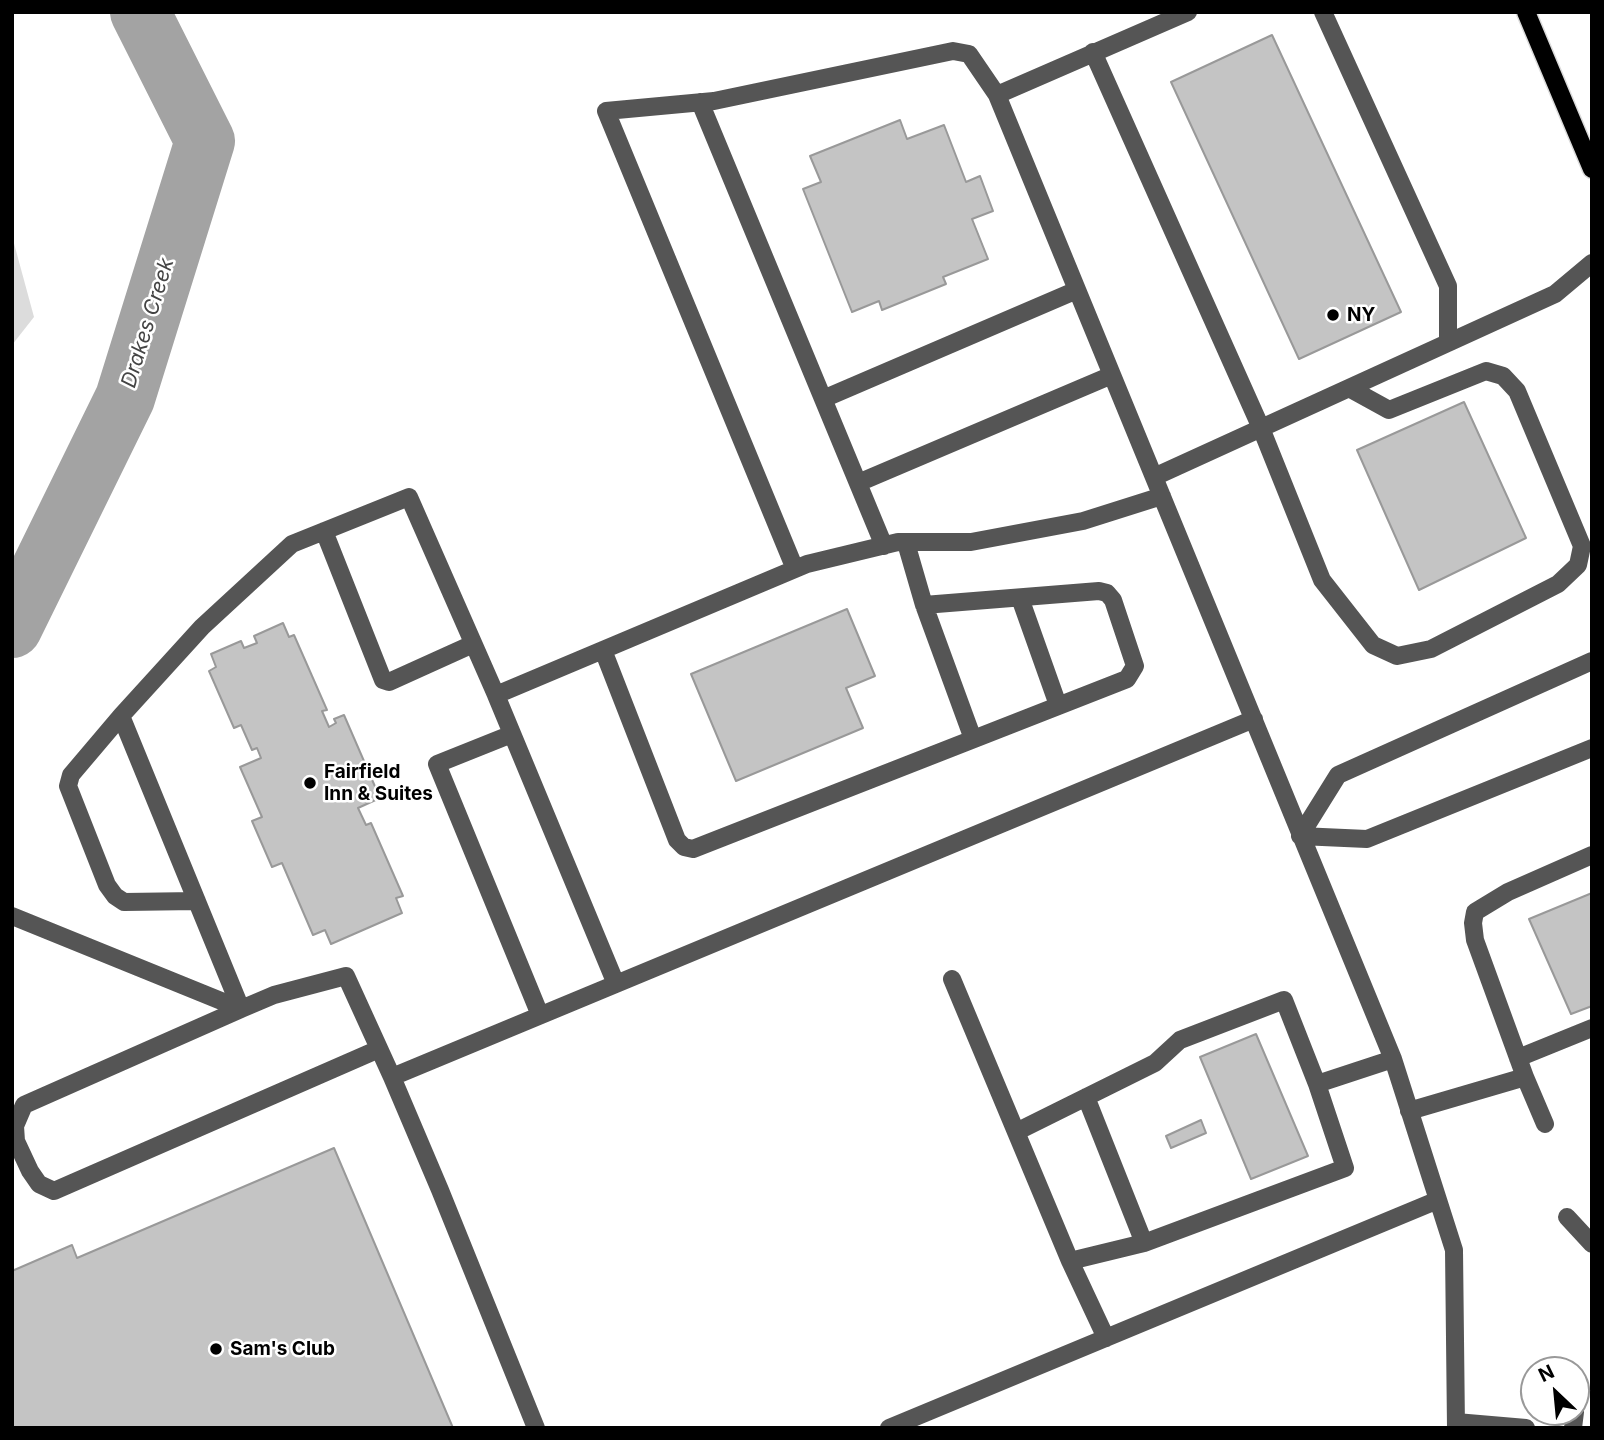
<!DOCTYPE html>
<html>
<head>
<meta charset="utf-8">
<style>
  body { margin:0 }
  #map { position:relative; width:1604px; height:1440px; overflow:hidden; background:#fff; font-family:Inter,sans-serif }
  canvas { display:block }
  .frame { position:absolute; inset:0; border:14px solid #000; pointer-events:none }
  .north { position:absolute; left:1520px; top:1356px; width:70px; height:70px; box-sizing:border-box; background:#fff; border:2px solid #999; border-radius:50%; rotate:334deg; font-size:19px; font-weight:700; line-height:28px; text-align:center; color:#000 }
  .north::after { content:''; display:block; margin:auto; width:24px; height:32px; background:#000; clip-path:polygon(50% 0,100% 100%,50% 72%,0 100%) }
</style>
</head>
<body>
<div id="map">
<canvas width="1604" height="1440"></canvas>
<div class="frame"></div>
<div class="north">N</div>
</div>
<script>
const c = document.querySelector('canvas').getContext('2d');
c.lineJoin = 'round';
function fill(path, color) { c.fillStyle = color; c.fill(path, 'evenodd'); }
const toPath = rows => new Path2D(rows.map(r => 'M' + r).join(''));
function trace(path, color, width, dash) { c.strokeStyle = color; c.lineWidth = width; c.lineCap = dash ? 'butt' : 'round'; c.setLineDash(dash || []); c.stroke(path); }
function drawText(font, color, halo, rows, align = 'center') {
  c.font = font + ' Inter,sans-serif'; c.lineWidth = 5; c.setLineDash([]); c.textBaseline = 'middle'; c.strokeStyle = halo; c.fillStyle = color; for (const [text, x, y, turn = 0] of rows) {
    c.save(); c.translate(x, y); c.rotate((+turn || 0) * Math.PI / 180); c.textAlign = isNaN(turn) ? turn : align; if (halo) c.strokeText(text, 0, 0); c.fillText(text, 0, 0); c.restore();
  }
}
fill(toPath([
  [12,236,34,317,12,345]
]), '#dcdcdc');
trace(toPath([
  [12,628,125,398,205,141,140,12]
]), '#a3a3a3', 60);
const building = toPath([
  [1272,35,1401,312,1299,359,1171,82,1272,35],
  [900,120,907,139,944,125,966,182,980,176,993,211,972,219,988,259,943,277,946,284,882,310,879,301,852,312,803,189,821,182,810,156,900,120],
  [1464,402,1526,538,1419,590,1357,450,1464,402],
  [847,609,875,676,846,688,863,728,736,781,691,674,847,609],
  [283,623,289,637,294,635,327,710,322,711,329,727,336,723,334,719,344,715,380,798,358,808,366,825,371,823,403,896,396,898,402,913,331,944,325,930,313,935,282,863,272,867,252,821,262,817,240,767,261,758,257,748,252,750,241,725,234,728,209,671,216,667,211,654,241,641,244,648,257,643,254,636,283,623],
  [1592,893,1592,1006,1571,1014,1529,919,1592,893],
  [1256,1034,1308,1156,1251,1179,1200,1057,1256,1034],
  [1201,1120,1206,1133,1171,1148,1166,1136,1201,1120],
  [334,1148,453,1428,12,1428,12,1271,72,1245,77,1258,334,1148]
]);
fill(building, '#c4c4c4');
trace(building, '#999', 2);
const major = toPath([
  [1526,12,1592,169]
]);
trace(major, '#dbdbdb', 21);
trace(toPath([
  [1323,12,1448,286,1448,343],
  [1093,52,1261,428,1322,580,1373,645,1397,656,1431,649,1558,584,1578,565,1582,546,1517,391,1503,376,1486,371,1389,410,1349,388],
  [997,95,1188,12],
  [700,102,884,546],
  [823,399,1077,290],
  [1154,477,1555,294,1592,263],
  [858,483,1112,375],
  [324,531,383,680,389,682,473,644],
  [906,543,924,605,973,739],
  [795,569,606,111,714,101,953,51,969,54,997,95,1393,1059,1454,1250,1456,1428],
  [1020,598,1058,705],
  [603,650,677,840,684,847,693,849,1127,679,1135,666,1113,600,1107,593,1099,591,924,605],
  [1592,661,1338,775,1300,836,1367,839,1592,748],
  [121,716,71,775,68,786,107,885,115,896,124,902,197,901],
  [512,734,437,764,540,1015],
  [12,916,241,1009,274,995,346,976,392,1077],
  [952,979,1070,1261,1106,1338],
  [616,984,496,695,807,564,898,542,971,542,1083,521,1162,496],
  [379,1049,54,1191,39,1184,30,1171,16,1141,15,1126,24,1105,241,1009,121,716,202,627,292,544,409,497,496,695],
  [1518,1058,1592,1028],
  [1525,1077,1475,940,1473,923,1475,912,1508,892,1592,855],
  [1086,1097,1144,1243],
  [1409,1111,1525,1077,1545,1124],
  [1018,1131,1155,1063,1180,1040,1284,1000,1317,1084],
  [1567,1217,1592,1244],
  [1070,1261,1144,1243,1345,1168,1317,1084,1393,1059],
  [1456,1422,1526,1428],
  [536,1428,440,1190,392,1077,1254,719],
  [889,1428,1438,1200],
  [1573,1428,1575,1412]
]), '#555', 18);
trace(major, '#000', 18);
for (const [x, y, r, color] of [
  [1333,315,7,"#000"],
  [310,783,7,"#000"],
  [216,1349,7,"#000"]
]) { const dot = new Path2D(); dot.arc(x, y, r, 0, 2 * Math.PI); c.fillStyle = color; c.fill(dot); trace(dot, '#fff', 2.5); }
drawText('bold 19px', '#000', '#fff', [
  ["NY",1347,315],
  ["Fairfield",324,772],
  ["Inn & Suites",324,794],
  ["Sam's Club",230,1349]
], 'left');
drawText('italic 21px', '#444', '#fff', [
  ["Drakes Creek",148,323,-73]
]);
</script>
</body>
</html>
